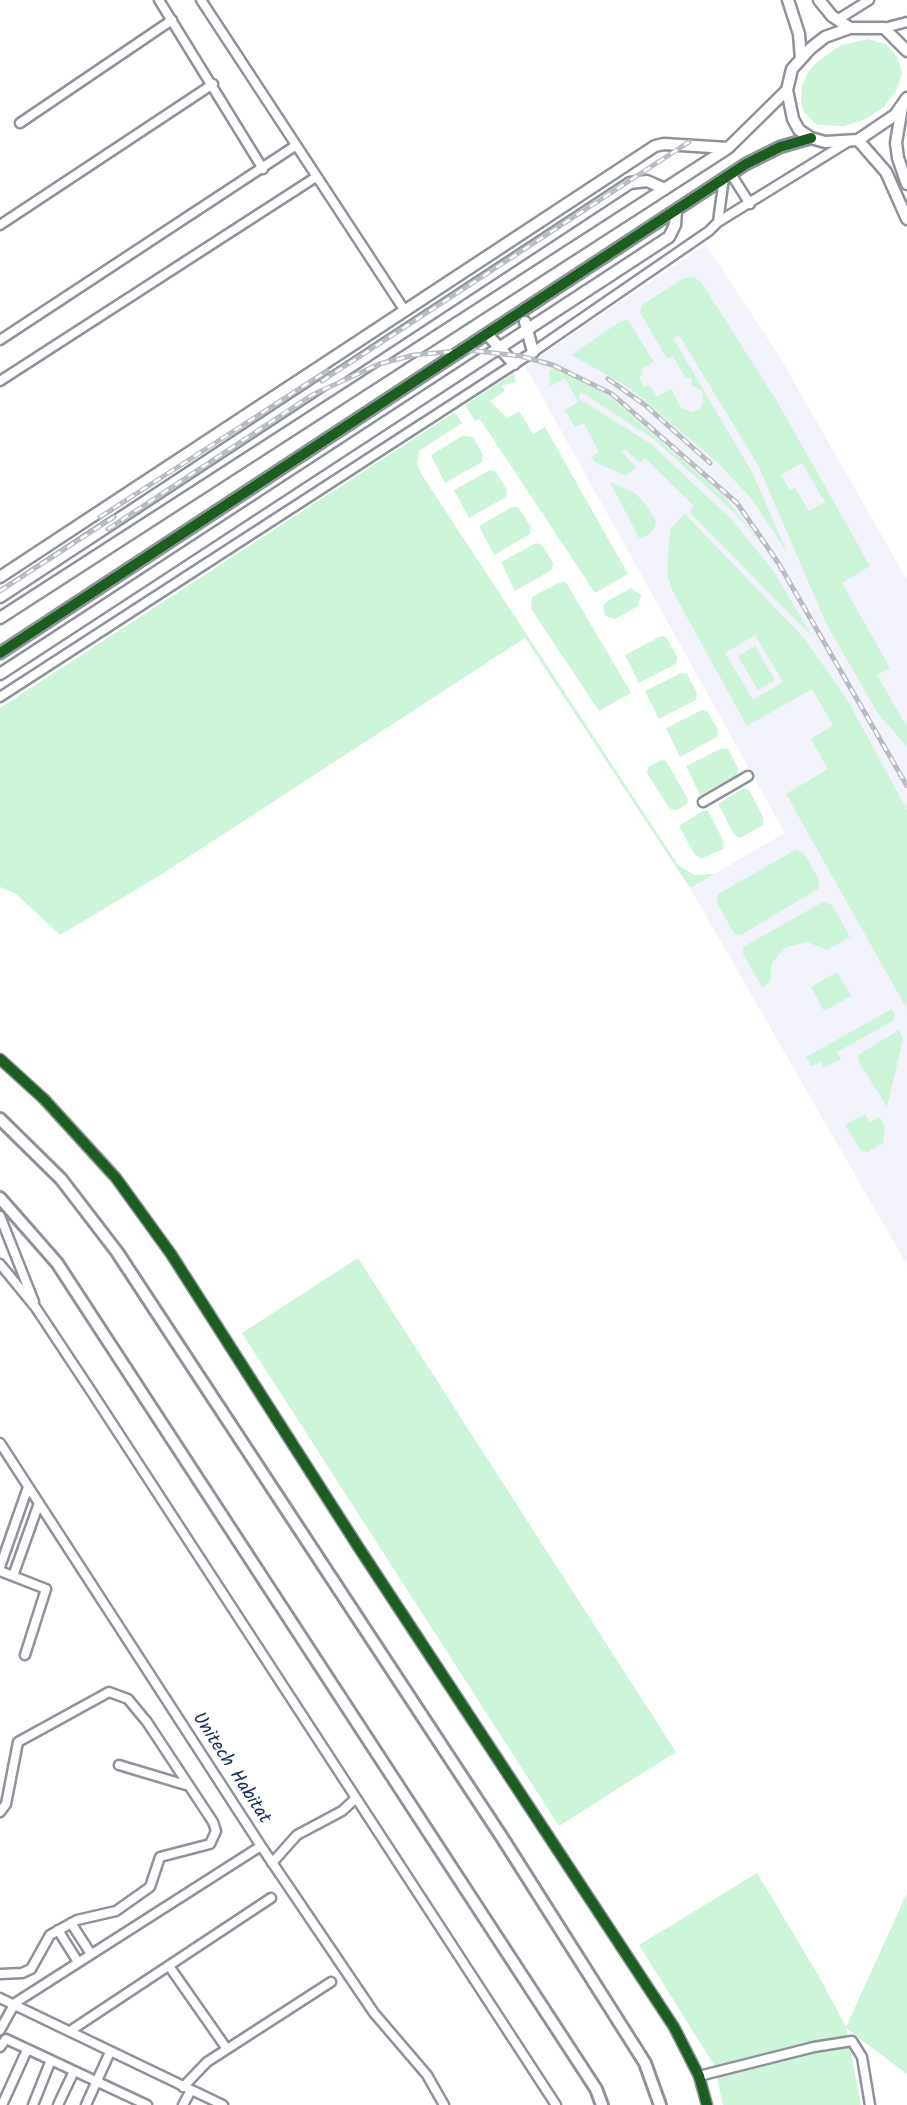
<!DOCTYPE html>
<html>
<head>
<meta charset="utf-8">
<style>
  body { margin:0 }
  canvas { display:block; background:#fff }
</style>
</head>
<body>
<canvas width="907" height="2105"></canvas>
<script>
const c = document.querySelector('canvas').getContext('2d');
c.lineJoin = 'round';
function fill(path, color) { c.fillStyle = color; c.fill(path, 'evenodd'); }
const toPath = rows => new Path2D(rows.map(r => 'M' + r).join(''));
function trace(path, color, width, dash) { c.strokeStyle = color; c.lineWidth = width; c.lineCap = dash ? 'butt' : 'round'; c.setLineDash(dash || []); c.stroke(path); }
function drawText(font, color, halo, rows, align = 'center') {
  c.font = font + ' Kalam,sans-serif'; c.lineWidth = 7; c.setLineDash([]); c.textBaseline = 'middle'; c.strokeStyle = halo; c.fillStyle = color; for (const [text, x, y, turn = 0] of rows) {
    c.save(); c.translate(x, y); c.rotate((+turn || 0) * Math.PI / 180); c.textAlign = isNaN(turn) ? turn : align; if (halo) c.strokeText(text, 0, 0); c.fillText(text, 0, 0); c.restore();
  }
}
fill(toPath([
  [706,245,778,354,907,580,907,1265,690,888,785,833,525,366]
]), '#f2f2fb');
fill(toPath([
  [868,39,887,45,898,58,902,73,896,91,884,107,866,119,844,126,817,125,803,111,801,100,802,86,808,72,818,61,841,45],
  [694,277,701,282,778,403,870,566,842,583,890,668,877,675,907,727,907,747,877,712,827,625,758,465,679,335,673,338,753,474,787,552,751,498,717,462,627,386,571,355,621,321,628,320,654,362,641,369,643,374,639,376,644,387,650,385,657,397,671,389,681,408,693,412,699,409,703,404,702,391,691,385,692,378,685,377,673,356,667,359,640,312,642,305,684,278],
  [802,463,825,502,809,511,795,488,790,490,781,475],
  [554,367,610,397,725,497,768,552,736,514,655,440,581,392,578,398,651,444,732,520,774,572,812,636,689,512,694,506,645,458,640,463,625,449,622,452,636,467,626,476,595,462,591,457,599,452,584,423,575,427,565,410,578,402,565,378,550,386,549,372],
  [514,373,516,382,502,386,505,391,490,401,507,418,519,411,533,434,545,427,628,574,595,593,480,419,475,421,465,405],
  [455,412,462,423,419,451,417,464,422,475,678,865,694,875,715,874,690,888,525,638,159,876,60,935,16,894,0,887,0,708],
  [462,436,473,437,483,455,482,462,445,483,431,455],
  [490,470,496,472,507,490,506,497,469,518,454,490],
  [610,482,635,493,642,500,656,521,655,527,648,535,639,538],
  [518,507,531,527,530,534,494,555,479,526,510,508],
  [685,514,804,638,848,701,907,810,907,1009,786,794,828,769,811,739,833,725,812,689,747,726,672,590,667,573,670,529],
  [755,635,783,682,753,700,725,653],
  [536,543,542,545,553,563,552,570,515,591,501,562],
  [566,582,631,693,599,711,531,609,532,597,558,583],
  [631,588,641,595,638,606,615,619,605,616,603,606,606,602],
  [661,636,667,638,677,657,676,664,639,683,625,655],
  [755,646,775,680,758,690,738,656],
  [681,673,687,674,697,693,696,700,659,719,645,691],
  [702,710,708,712,718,730,717,737,680,757,666,728],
  [722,748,728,749,738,768,737,775,700,795,686,766],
  [661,760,666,761,688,799,687,804,677,810,670,809,647,773,648,767],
  [744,788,749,790,763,817,763,825,740,838,734,834,718,804],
  [704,810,708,811,724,842,723,849,701,859,695,855,679,826],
  [795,850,804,853,819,880,818,889,741,935,735,935,717,903,718,894],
  [823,902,832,905,850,937,827,950,807,942,786,947,772,963,770,982,762,987,743,954,743,947],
  [837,972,851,996,824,1011,811,987],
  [892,1009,895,1015,893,1021,837,1052,841,1059,824,1068,820,1062,812,1066,806,1057],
  [899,1030,903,1039,887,1107,859,1062,858,1055],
  [865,1114,870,1123,879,1117,885,1127,883,1143,868,1152,861,1151,845,1125],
  [358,1258,676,1752,559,1826,242,1333],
  [757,1873,820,1978,846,2027,907,1893,907,2074,846,2028,861,2105,723,2105,714,2065,639,1945]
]), '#cdf5da');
const minor = toPath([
  [159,0,263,169],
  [201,0,405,311],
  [837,20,869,0],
  [884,28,907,22],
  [20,123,172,20],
  [731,174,750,204],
  [718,222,846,143],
  [0,225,213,84],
  [0,340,295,146],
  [0,381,316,177],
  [0,697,533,352,709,231,718,222,724,178],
  [703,802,748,776],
  [0,1059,44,1099,116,1178,171,1254,359,1548,674,2027,699,2076,707,2105],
  [0,1216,34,1302],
  [0,1264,36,1308,89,1388,556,2105],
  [0,1443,261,1846,374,2013,427,2075,444,2105],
  [0,1567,28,1487],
  [0,1571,46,1589,25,1655],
  [13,1576,39,1503],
  [119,1765,189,1786],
  [0,1812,6,1804,18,1742,109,1692,128,1699,147,1722,213,1822,216,1831,210,1844,160,1857,150,1887,116,1911,77,1920,50,1935,31,1969,22,1973,0,1974],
  [272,1863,297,1835,342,1811,355,1799],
  [71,1923,91,1954],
  [58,1930,78,1962],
  [169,1966,227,2049],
  [0,1998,223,2105],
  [0,2030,15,2003,261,1846],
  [70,2031,271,1898],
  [0,2047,6,2039,147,2105],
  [699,2076,814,2047,852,2041,862,2057,870,2105],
  [183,2087,207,2062,331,1982],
  [2,2105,27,2050],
  [33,2105,51,2060],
  [58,2105,74,2071],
  [86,2105,110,2052],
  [183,2105,191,2090]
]);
const tertiary = toPath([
  [788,0,799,34,801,59],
  [819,0,832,16,850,28],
  [907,51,884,28,850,28,825,37,811,48,792,69,787,90,793,119,799,130,811,138,825,142,858,140,895,115,907,98],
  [902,107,896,143,898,158,907,184],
  [858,140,886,172,907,219],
  [525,322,533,352],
  [487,334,514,364],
  [0,577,655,146,664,144,728,148],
  [0,597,630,183,647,181,665,189],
  [0,618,728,148,787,90],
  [0,653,746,164,780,147,811,138],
  [0,674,669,237,675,225,676,210]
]);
const secondary = toPath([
  [0,1119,61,1179,117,1252,503,1839,645,2063,660,2105],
  [0,1198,57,1263,596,2089,602,2105]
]);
trace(minor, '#8e929a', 13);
trace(tertiary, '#8e929a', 15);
trace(secondary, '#8e929a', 16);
trace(minor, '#fff', 8);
trace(tertiary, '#fff', 10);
trace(secondary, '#fff', 10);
const rail = toPath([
  [608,379,645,405,710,463],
  [322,381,689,142],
  [100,517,327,371],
  [108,529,312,395,379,364,414,355,468,350,520,356,553,365,612,394,737,503,779,564,907,786],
  [0,591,114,517]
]);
trace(rail, '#b9bcc1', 5);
trace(rail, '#fff', 2.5, [8]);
trace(toPath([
  [0,653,746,164,780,147,811,138],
  [0,1059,44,1099,116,1178,171,1254,359,1548,674,2027,699,2076,707,2105]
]), '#1b5e20', 10);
drawText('19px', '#1b2f5e', '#fff', [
  ["Unitech Habitat",230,1769,57]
]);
</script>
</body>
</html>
